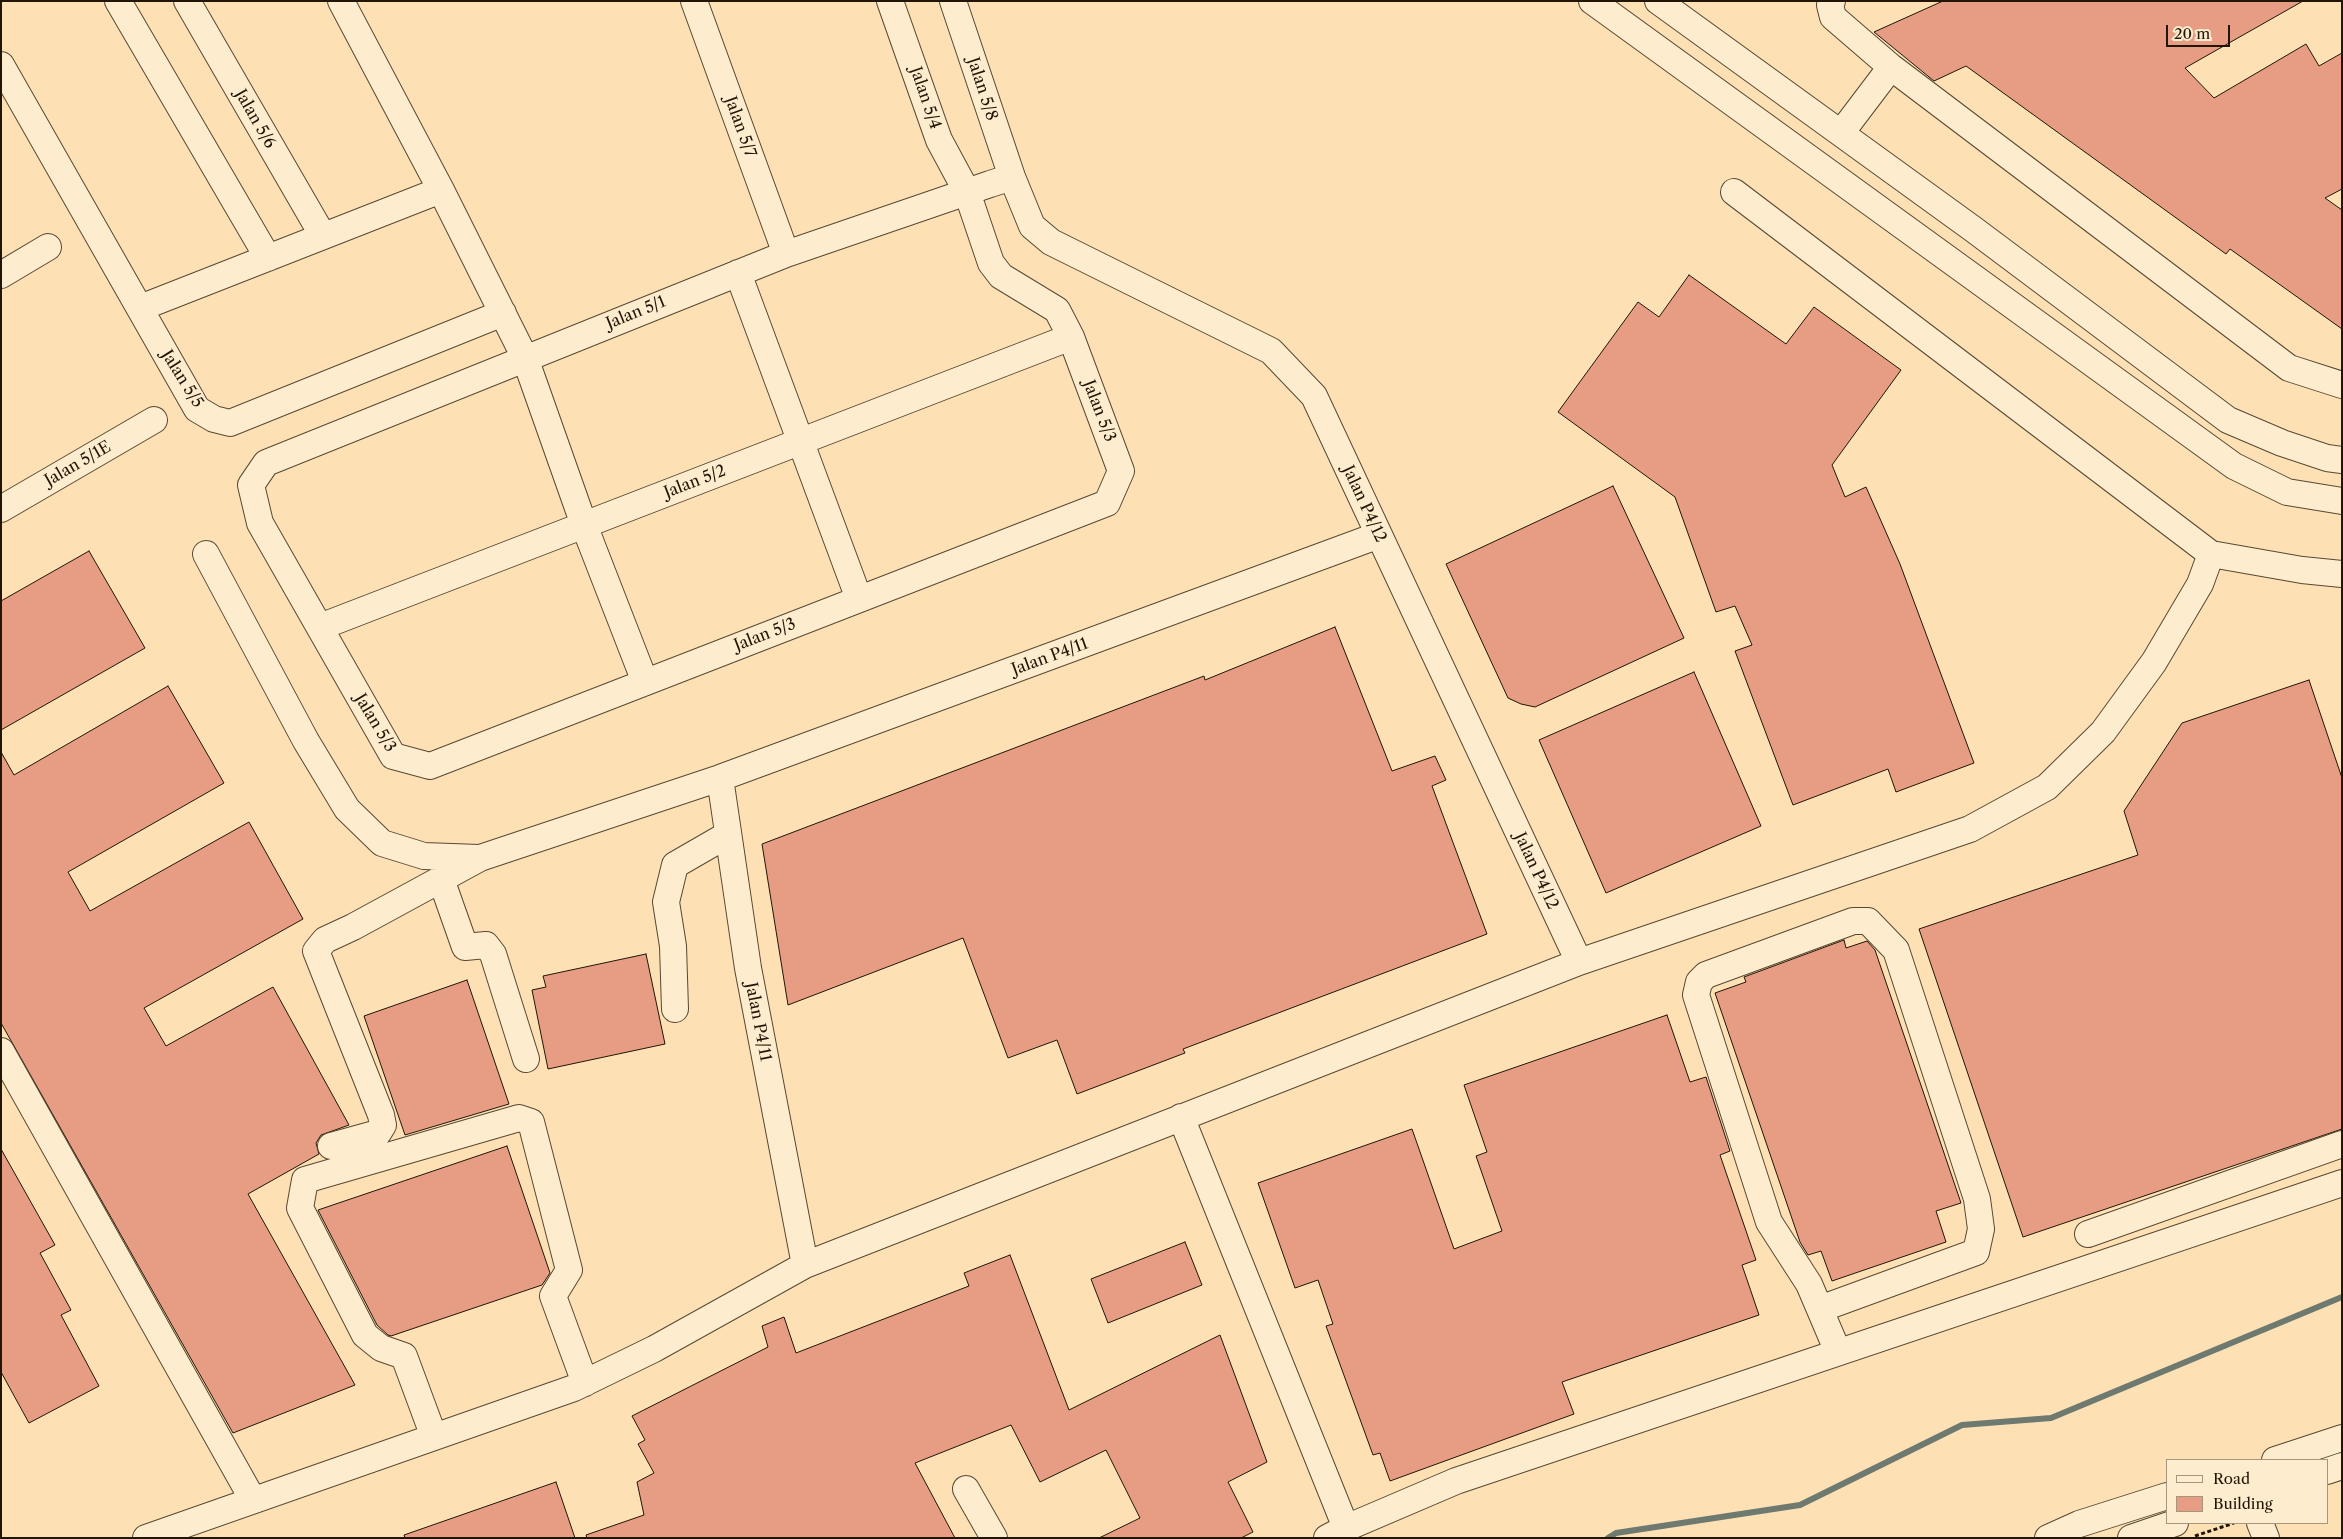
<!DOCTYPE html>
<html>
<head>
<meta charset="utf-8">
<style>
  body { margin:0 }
  #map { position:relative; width:2343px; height:1539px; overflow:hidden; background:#fde1b5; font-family:"Libre Caslon Text",serif }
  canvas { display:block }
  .frame { position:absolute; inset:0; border:2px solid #211506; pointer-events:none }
  .legend { position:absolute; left:2166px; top:1459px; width:162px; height:65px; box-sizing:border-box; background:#feeccf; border:1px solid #a6967f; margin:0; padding:6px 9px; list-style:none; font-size:15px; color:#211506 }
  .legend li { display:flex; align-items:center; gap:10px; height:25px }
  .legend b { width:25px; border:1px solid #a6967f }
  .scale { position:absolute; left:2166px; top:25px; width:64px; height:22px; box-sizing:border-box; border:2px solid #211506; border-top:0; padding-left:6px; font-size:15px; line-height:18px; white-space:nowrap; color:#211506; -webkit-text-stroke:4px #feeccf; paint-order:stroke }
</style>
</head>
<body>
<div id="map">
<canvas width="2343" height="1539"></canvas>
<div class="frame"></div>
<ul class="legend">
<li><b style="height:6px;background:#feeccf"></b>Road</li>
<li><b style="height:14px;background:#e69d84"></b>Building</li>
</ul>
<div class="scale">20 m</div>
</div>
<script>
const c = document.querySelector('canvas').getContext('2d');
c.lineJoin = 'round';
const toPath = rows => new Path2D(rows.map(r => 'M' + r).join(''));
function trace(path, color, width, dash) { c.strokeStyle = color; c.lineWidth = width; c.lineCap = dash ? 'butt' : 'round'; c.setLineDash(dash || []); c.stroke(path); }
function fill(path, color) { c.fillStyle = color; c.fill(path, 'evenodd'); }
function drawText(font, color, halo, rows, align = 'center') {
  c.font = font + ' "Libre Caslon Text",serif'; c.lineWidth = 4; c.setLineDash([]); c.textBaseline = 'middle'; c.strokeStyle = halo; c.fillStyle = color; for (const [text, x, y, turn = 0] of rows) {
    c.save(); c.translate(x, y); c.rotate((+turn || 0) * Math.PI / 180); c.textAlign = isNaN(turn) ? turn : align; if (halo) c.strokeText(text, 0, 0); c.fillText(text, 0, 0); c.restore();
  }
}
trace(toPath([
  [1608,1538,1616,1533,1800,1505,1962,1425,2051,1418,2342,1297]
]), '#6e7970', 6);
const building = toPath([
  [1943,1,2303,1,2185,68,2214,98,2306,44,2319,66,2342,53,2342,189,2325,198,2342,210,2342,329,2230,249,2226,254,1966,66,1934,81,1874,32,1943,1],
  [1689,275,1786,344,1814,307,1901,370,1832,465,1845,497,1866,487,1900,564,1974,763,1896,792,1888,769,1793,805,1735,651,1752,645,1735,606,1716,612,1675,497,1558,412,1638,302,1659,317,1689,275],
  [1613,486,1684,638,1535,707,1521,704,1508,698,1446,564,1613,486],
  [89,551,145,648,1,730,1,601,89,551],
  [1335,627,1392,771,1435,756,1446,780,1432,786,1487,934,1183,1049,1185,1053,1077,1094,1057,1040,1008,1058,963,938,788,1005,762,844,1204,676,1205,680,1335,627],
  [1694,672,1761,826,1606,893,1539,740,1694,672],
  [2309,680,2342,778,2342,1129,2023,1237,1919,929,2138,855,2124,811,2182,723,2309,680],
  [168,686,224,783,68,872,90,911,249,822,303,919,144,1008,166,1046,273,987,349,1125,321,1135,316,1143,319,1154,248,1194,355,1385,233,1433,1,1023,1,752,14,775,168,686],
  [1844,940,1846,948,1867,941,1875,950,1961,1203,1936,1211,1946,1242,1832,1281,1821,1251,1808,1255,1800,1242,1715,993,1746,982,1744,977,1844,940],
  [646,954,665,1044,548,1069,532,990,546,987,543,976,646,954],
  [467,980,509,1104,405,1135,364,1016,467,980],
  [1667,1015,1690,1082,1706,1077,1730,1151,1720,1155,1756,1260,1742,1265,1759,1315,1562,1382,1574,1414,1390,1481,1380,1453,1373,1455,1326,1326,1333,1324,1318,1280,1295,1288,1258,1183,1412,1129,1454,1249,1502,1231,1476,1156,1487,1152,1464,1085,1667,1015],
  [507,1146,550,1273,542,1285,391,1336,388,1335,377,1325,318,1210,507,1146],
  [1,1149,55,1245,40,1253,71,1310,61,1315,99,1386,29,1423,1,1372,1,1149],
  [1185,1242,1202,1285,1108,1323,1091,1279,1185,1242],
  [1010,1255,1069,1410,1220,1335,1267,1462,1228,1482,1253,1532,1241,1538,1099,1538,1140,1518,1106,1450,1040,1482,1011,1425,915,1463,955,1538,587,1538,586,1535,644,1515,637,1482,654,1473,638,1444,645,1440,632,1416,768,1347,762,1326,784,1317,796,1353,969,1286,964,1273,1010,1255],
  [556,1482,575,1538,405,1538,404,1535,556,1482]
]);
fill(building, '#e69d84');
trace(building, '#211506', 1);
const minor = toPath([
  [118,1,268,258],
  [187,1,323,236],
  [341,1,441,190,525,358,584,525,645,682],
  [694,1,786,254],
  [890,1,939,140,967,192,991,263,1001,276,1057,310,1071,337,1121,471,1107,503,430,766,393,756,260,523,251,485,266,463,786,254,967,192,990,184,1012,177],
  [953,1,1012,177,1032,226,1051,242,1271,351,1314,396,1579,962],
  [1592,1,2234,466,2287,492,2342,501],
  [1658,1,1973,229,2228,420,2282,443,2327,458,2342,460],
  [1832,1,1830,5,1833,17,1891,67,1841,133],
  [1,65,197,409,214,419,230,423,503,313],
  [1891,67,2289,368,2342,385],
  [1734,192,2211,554,2302,570,2342,574],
  [738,273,859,599],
  [1,275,48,247],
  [140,308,441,190],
  [1,509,154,420],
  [206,554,306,741,347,809,382,843,424,856,479,858],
  [320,627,1071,337],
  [720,778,748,968,805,1265],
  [441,879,465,947,486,945,493,954,526,1059],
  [675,1009,673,946,666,902,675,865,727,835],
  [1,1051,253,1500],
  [1181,1117,1346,1528],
  [331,1146,378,1133,383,1125,381,1115,316,951,325,940,353,927,480,858,720,778,1379,535],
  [2088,1234,2342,1144],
  [1820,1309,1976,1252,1981,1229,1977,1199,1896,950,1868,921,1853,921,1706,975,1699,982,1696,995,1769,1222,1809,1284,1838,1352],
  [434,1437,404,1356,381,1348,365,1335,300,1208,305,1180,519,1118,531,1122,569,1270,553,1296,585,1383],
  [2275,1460,2342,1438],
  [2327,1471,2342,1466],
  [966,1489,994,1538],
  [2260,1523,2266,1538],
  [146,1538,574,1388,654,1349,805,1265,1579,962,1970,829,2047,787,2103,732,2154,662,2200,584,2211,554],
  [1327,1538,1346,1528,1456,1481,2342,1183],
  [2048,1538,2079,1524,2167,1496],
  [2131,1538,2175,1523]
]);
trace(minor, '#584832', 28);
trace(toPath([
  [2195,1536,2234,1523]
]), '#211506', 3, [4, 2.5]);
trace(minor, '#feeccf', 26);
drawText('16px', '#211506', '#feeccf', [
  ["Jalan 5/8",982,89,72],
  ["Jalan 5/4",925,98,71],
  ["Jalan 5/6",255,119,60],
  ["Jalan 5/7",740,127,70],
  ["Jalan 5/1",636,313,-22],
  ["Jalan 5/5",182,379,58],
  ["Jalan 5/3",1099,411,69],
  ["Jalan 5/1E",78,464,-30],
  ["Jalan 5/2",695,482,-21],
  ["Jalan P4/12",1364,504,65],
  ["Jalan 5/3",765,635,-21],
  ["Jalan P4/11",1050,657,-20],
  ["Jalan 5/3",375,723,59],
  ["Jalan P4/12",1536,871,65],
  ["Jalan P4/11",758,1022,79]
]);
</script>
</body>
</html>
